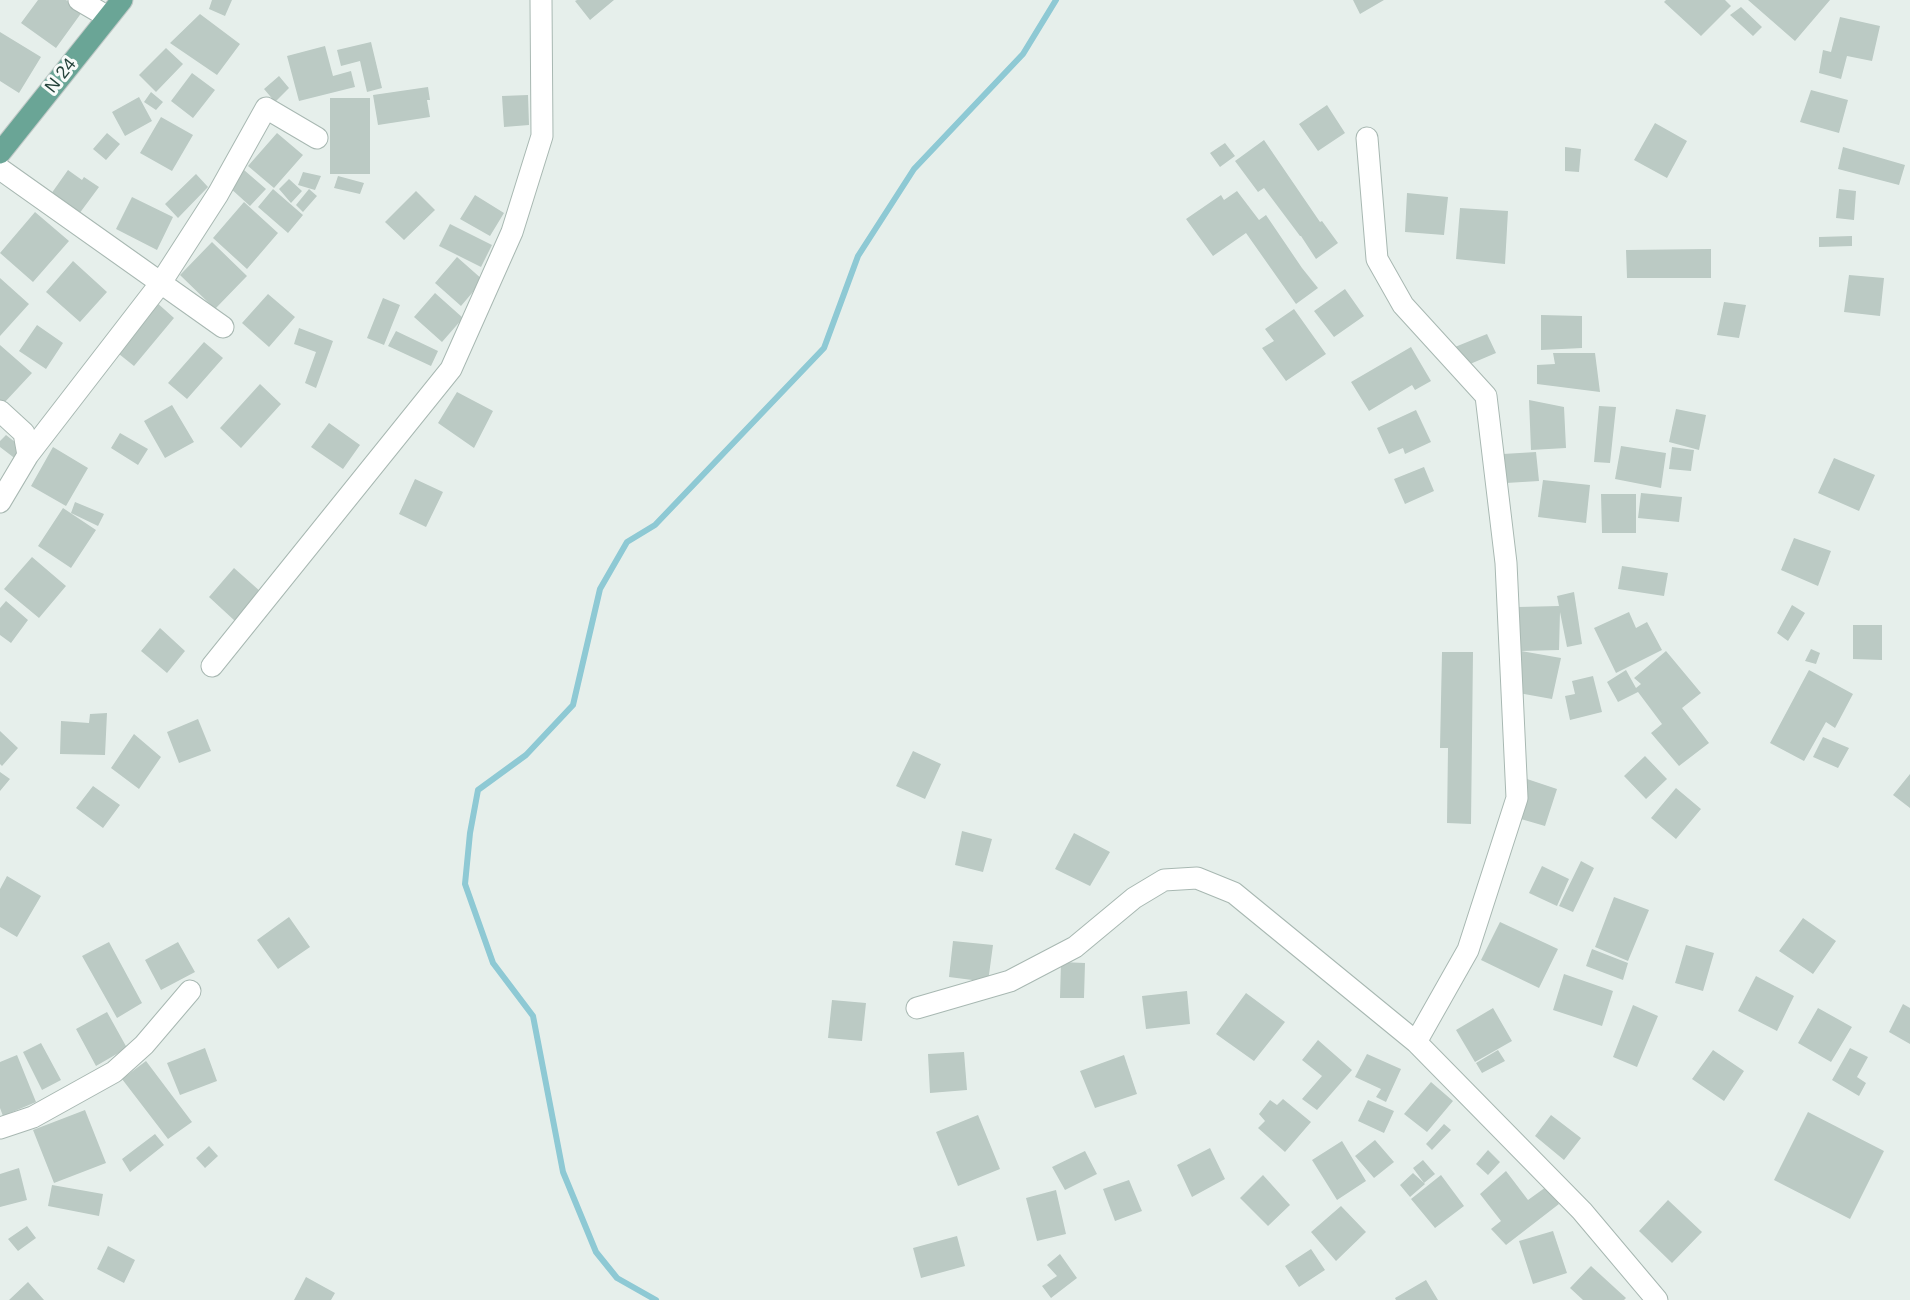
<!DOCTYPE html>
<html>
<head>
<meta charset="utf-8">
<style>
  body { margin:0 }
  canvas { display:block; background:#e6efeb }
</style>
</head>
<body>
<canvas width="1910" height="1300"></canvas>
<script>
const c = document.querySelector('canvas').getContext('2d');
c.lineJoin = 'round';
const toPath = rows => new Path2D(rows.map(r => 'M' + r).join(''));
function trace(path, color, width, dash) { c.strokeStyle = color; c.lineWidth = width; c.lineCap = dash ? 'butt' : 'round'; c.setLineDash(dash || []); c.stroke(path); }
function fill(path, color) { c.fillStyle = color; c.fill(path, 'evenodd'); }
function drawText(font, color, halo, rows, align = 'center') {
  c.font = font + ' Helvetica,sans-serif'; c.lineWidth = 6; c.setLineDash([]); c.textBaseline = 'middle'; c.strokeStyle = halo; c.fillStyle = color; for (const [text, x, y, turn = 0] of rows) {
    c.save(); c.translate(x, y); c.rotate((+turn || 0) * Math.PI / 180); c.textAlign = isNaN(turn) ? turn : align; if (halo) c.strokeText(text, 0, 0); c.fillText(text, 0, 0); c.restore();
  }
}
trace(toPath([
  [656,1300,617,1278,596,1252,563,1172,533,1016,493,963,465,884,470,833,478,790,526,755,573,705,600,589,627,542,655,525,824,348,858,256,914,169,1023,54,1056,0]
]), '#8ec9d4', 6);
fill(toPath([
  [38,0,66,0,82,12,56,48,21,23],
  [212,0,232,0,225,16,209,9],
  [577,0,614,0,590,20,575,1],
  [1353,0,1384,0,1360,14],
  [1666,0,1725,0,1731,6,1701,36,1664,2],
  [1748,0,1830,0,1795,41],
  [1741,7,1762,27,1753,36,1730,15],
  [200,14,240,44,217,75,170,43],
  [1840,17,1880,26,1872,61,1847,56,1841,79,1819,73,1823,50,1831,52],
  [0,32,41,57,19,93,0,81],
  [371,42,382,88,367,92,360,61,341,66,337,50],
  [325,46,333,76,351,71,355,87,299,101,287,56],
  [166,48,183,64,156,92,139,75],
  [192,73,215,90,193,118,171,101],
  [279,76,289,88,275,102,264,89],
  [428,87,430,100,427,100,430,117,378,125,373,95],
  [1811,90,1848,100,1839,133,1800,122],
  [151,92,163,102,156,110,144,102],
  [528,95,529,125,504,127,502,96],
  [139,97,152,121,125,136,112,112],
  [330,98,370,98,370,174,330,174],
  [1327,105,1345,133,1318,151,1299,124],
  [161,117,193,135,172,171,140,153],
  [1655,123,1687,141,1667,178,1634,160],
  [107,133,120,144,106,160,93,149],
  [277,133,303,155,274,188,248,166],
  [1264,140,1320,222,1322,221,1338,243,1316,259,1301,236,1300,236,1264,188,1258,192,1235,161],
  [1225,143,1235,156,1220,167,1210,153],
  [1565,147,1581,149,1579,172,1565,171],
  [1843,147,1905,165,1899,185,1838,169],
  [68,170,82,180,84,177,99,187,79,214,51,194],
  [244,170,266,189,250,206,229,187],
  [303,172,321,176,315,190,298,185],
  [196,174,208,187,178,218,165,204],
  [338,176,364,183,360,194,334,188],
  [289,179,302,191,291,203,279,189],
  [273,189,303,215,288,233,258,207],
  [309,189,317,196,303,212,296,205],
  [1839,189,1856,191,1854,220,1836,218],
  [416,191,435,210,404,240,385,222],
  [1237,191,1259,220,1266,215,1302,268,1318,288,1296,304,1246,233,1213,256,1186,219,1221,195,1224,200],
  [1407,193,1448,197,1444,235,1405,232],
  [475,195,504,213,490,236,460,219],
  [132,197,173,217,157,250,116,229],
  [244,202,278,233,247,269,213,238],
  [1460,208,1508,211,1505,264,1456,259],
  [35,212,69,241,33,282,0,253],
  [450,224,492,245,481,267,439,246],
  [1852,236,1852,246,1819,247,1819,237],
  [212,242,247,276,215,309,180,275],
  [1711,249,1711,278,1627,278,1626,250],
  [457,257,483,280,461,306,435,283],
  [73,261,107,292,80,322,46,292],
  [1849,275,1884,278,1880,316,1844,312],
  [0,278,29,304,0,336],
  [1345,289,1364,316,1334,337,1314,311],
  [435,293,463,318,442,342,414,317],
  [268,294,295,317,269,347,242,323],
  [383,298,400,305,384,345,367,338],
  [155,301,174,318,134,366,114,350],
  [1724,302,1746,305,1739,338,1717,335],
  [1294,309,1326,354,1286,381,1262,348,1274,341,1265,329],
  [1541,315,1582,316,1582,348,1541,350],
  [37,325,63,343,46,369,19,351],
  [299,328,333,341,316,388,305,383,316,352,294,344],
  [396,331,438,351,431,366,388,346],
  [1487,334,1496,353,1463,367,1455,347],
  [204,342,223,358,187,399,168,383],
  [0,345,32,373,4,403,0,400],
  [1411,347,1431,381,1415,390,1412,385,1369,411,1351,382],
  [1553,353,1595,353,1600,392,1537,384,1537,365,1555,364],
  [260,384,281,404,241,448,220,428],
  [457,392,493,411,474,448,438,423],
  [1529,400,1564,407,1566,448,1531,450],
  [172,405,194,442,165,458,144,421],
  [1599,406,1616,407,1610,463,1594,462],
  [1676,409,1706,415,1699,450,1669,442],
  [1416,410,1431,442,1405,454,1403,448,1389,454,1377,428],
  [329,423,360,445,343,469,311,447],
  [120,433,148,449,138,465,111,448],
  [6,435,24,449,17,460,0,447,0,441],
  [1621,446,1666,453,1661,488,1615,479],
  [53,447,88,468,66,506,31,486],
  [1672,447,1694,450,1691,471,1669,469],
  [1536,452,1539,481,1506,483,1503,454],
  [1834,458,1875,475,1859,511,1818,493],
  [1424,467,1434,491,1405,504,1394,479],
  [415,479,443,492,426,527,399,514],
  [1543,480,1590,485,1586,523,1538,517],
  [1641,493,1682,497,1679,522,1638,518],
  [1601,494,1636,494,1636,533,1602,533],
  [75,502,104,514,98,526,71,513],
  [63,508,96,530,71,568,38,546],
  [1794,538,1831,551,1818,586,1781,570],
  [32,557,66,586,39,618,4,589],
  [1622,566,1668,573,1664,596,1618,589],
  [234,568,261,592,235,621,209,597],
  [1574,592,1582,644,1567,647,1560,612,1559,650,1521,651,1561,658,1552,699,1513,692,1521,651,1519,651,1518,607,1559,606,1557,596],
  [6,601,28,620,11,643,0,635,0,608],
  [1792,605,1805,613,1788,641,1777,633],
  [1629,612,1636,628,1647,622,1662,650,1616,673,1594,628],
  [1853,625,1882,625,1882,660,1853,659],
  [160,628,185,651,167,673,141,651],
  [1811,649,1820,653,1816,664,1805,661],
  [1666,651,1701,693,1682,708,1709,743,1679,766,1651,733,1662,724,1638,692,1618,702,1607,682,1626,670,1636,688,1641,684,1634,678],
  [1442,652,1473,652,1471,824,1447,823,1448,748,1440,748],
  [1809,670,1853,694,1835,728,1826,722,1804,761,1770,743],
  [1593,676,1602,712,1570,720,1565,696,1575,694,1572,681],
  [107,713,105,755,60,754,61,721,89,723,90,714],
  [198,719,211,751,179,763,167,732],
  [0,731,18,748,2,766,0,764],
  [134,734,161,757,139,789,111,768],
  [1823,737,1849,748,1838,768,1813,757],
  [913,751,941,764,925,799,896,786],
  [1645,756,1667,779,1646,799,1624,776],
  [0,772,10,779,0,791],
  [1910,774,1910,808,1893,795],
  [1527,779,1557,789,1545,826,1514,817],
  [93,786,120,805,103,828,76,808],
  [1676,788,1701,809,1676,839,1651,818],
  [962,831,992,839,983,872,955,865],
  [1074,833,1110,852,1090,886,1055,869],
  [1581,861,1594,868,1573,912,1559,906],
  [1542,866,1569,879,1557,906,1529,893],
  [7,876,41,896,17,937,0,927,0,889],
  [1614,897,1649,910,1628,961,1595,947],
  [289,917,310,947,278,969,257,940],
  [1803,918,1836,941,1813,974,1779,951],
  [1500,922,1558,949,1539,988,1481,960],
  [953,941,993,945,988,982,949,977],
  [109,942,142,1003,117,1018,82,956],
  [178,942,195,972,161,990,145,960],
  [1686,945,1714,953,1703,991,1675,983],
  [1592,949,1628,963,1623,980,1586,966],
  [1061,962,1085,963,1084,998,1060,998],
  [1564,974,1613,991,1602,1026,1553,1010],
  [1756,976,1794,996,1777,1031,1738,1011],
  [1187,991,1190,1024,1146,1029,1142,996],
  [1246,993,1285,1022,1254,1061,1216,1034],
  [832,1000,866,1003,862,1041,828,1038],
  [1903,1004,1910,1008,1910,1044,1889,1032],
  [1633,1005,1658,1016,1637,1067,1613,1057],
  [1493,1008,1512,1041,1475,1062,1456,1030],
  [1818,1008,1852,1027,1831,1062,1798,1043],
  [107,1012,127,1048,96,1066,76,1029],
  [1318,1040,1352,1070,1317,1110,1302,1099,1322,1076,1302,1060],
  [41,1043,61,1080,42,1090,23,1052],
  [205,1048,217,1081,180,1095,167,1063],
  [1850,1048,1868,1057,1857,1077,1866,1083,1859,1096,1832,1080],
  [1498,1050,1505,1061,1482,1073,1476,1063],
  [1713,1050,1744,1071,1724,1101,1692,1079],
  [964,1052,967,1090,930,1093,928,1054],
  [1367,1054,1401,1069,1386,1102,1376,1097,1381,1089,1355,1077],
  [17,1055,36,1102,3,1116,0,1108,0,1062],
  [1124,1055,1137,1094,1095,1108,1080,1071],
  [146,1061,192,1122,168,1139,122,1079],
  [1431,1082,1453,1101,1427,1132,1404,1114],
  [1283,1099,1311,1122,1285,1152,1258,1128,1265,1121,1259,1114,1270,1100,1277,1105],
  [1368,1100,1394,1111,1384,1133,1358,1121],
  [85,1110,106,1163,54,1183,33,1130],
  [1808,1112,1884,1151,1850,1219,1774,1180],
  [978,1115,1000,1169,958,1186,936,1132],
  [1551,1115,1581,1138,1564,1160,1535,1136],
  [1444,1124,1451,1130,1432,1150,1426,1144],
  [155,1134,164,1145,130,1172,122,1159],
  [1375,1140,1394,1162,1374,1178,1355,1156],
  [1342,1141,1366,1181,1337,1200,1312,1160],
  [209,1146,218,1156,205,1168,196,1158],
  [1210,1148,1225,1179,1192,1197,1177,1165],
  [1488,1150,1500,1162,1488,1175,1476,1164],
  [1085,1151,1097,1174,1065,1190,1052,1167],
  [1423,1160,1435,1174,1424,1183,1413,1168],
  [19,1168,27,1200,0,1207,0,1174],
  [1506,1171,1528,1200,1546,1187,1559,1204,1506,1245,1491,1229,1501,1221,1480,1194],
  [1413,1173,1425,1184,1410,1197,1400,1185],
  [1263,1175,1290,1205,1268,1226,1240,1198],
  [1441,1175,1464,1206,1435,1228,1411,1199],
  [1129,1180,1142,1211,1115,1221,1103,1189],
  [52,1185,103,1194,99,1216,48,1206],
  [1056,1190,1066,1234,1037,1241,1026,1198],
  [1668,1200,1702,1232,1672,1263,1639,1231],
  [1341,1206,1366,1232,1336,1261,1311,1232],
  [27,1226,36,1238,18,1251,8,1239],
  [1553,1231,1567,1273,1533,1284,1519,1241],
  [957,1236,965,1266,921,1278,913,1248],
  [108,1246,135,1260,124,1283,97,1269],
  [1311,1249,1325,1270,1299,1287,1285,1266],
  [1060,1254,1077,1278,1051,1298,1042,1286,1057,1276,1047,1265],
  [1591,1266,1626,1298,1624,1300,1583,1300,1570,1288],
  [306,1277,335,1293,331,1300,294,1300],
  [1426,1280,1438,1300,1396,1300,1395,1298],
  [28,1282,44,1300,9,1300]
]), '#bbcac4');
const street = toPath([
  [79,0,108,17],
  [1367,138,1377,259,1403,305,1486,396,1506,563,1517,798,1468,950,1416,1042],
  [0,169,223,327],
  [0,411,24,433,28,455,0,502],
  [28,455,160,284,218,194,266,108,317,138],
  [212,666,451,369,512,232,542,136,541,0],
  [917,1008,1010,981,1075,947,1134,898,1164,880,1197,878,1234,893,1416,1042,1582,1211,1657,1300],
  [0,1128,33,1117,114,1072,144,1045,190,991]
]);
const primary = toPath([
  [0,153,122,0]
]);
trace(street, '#a8b8b2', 23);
trace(primary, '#c2cac8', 23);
trace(street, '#fff', 21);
trace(primary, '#6aa596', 21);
drawText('18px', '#24423a', '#f7fbf9', [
  ["N 24",61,76,-52]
]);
</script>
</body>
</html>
